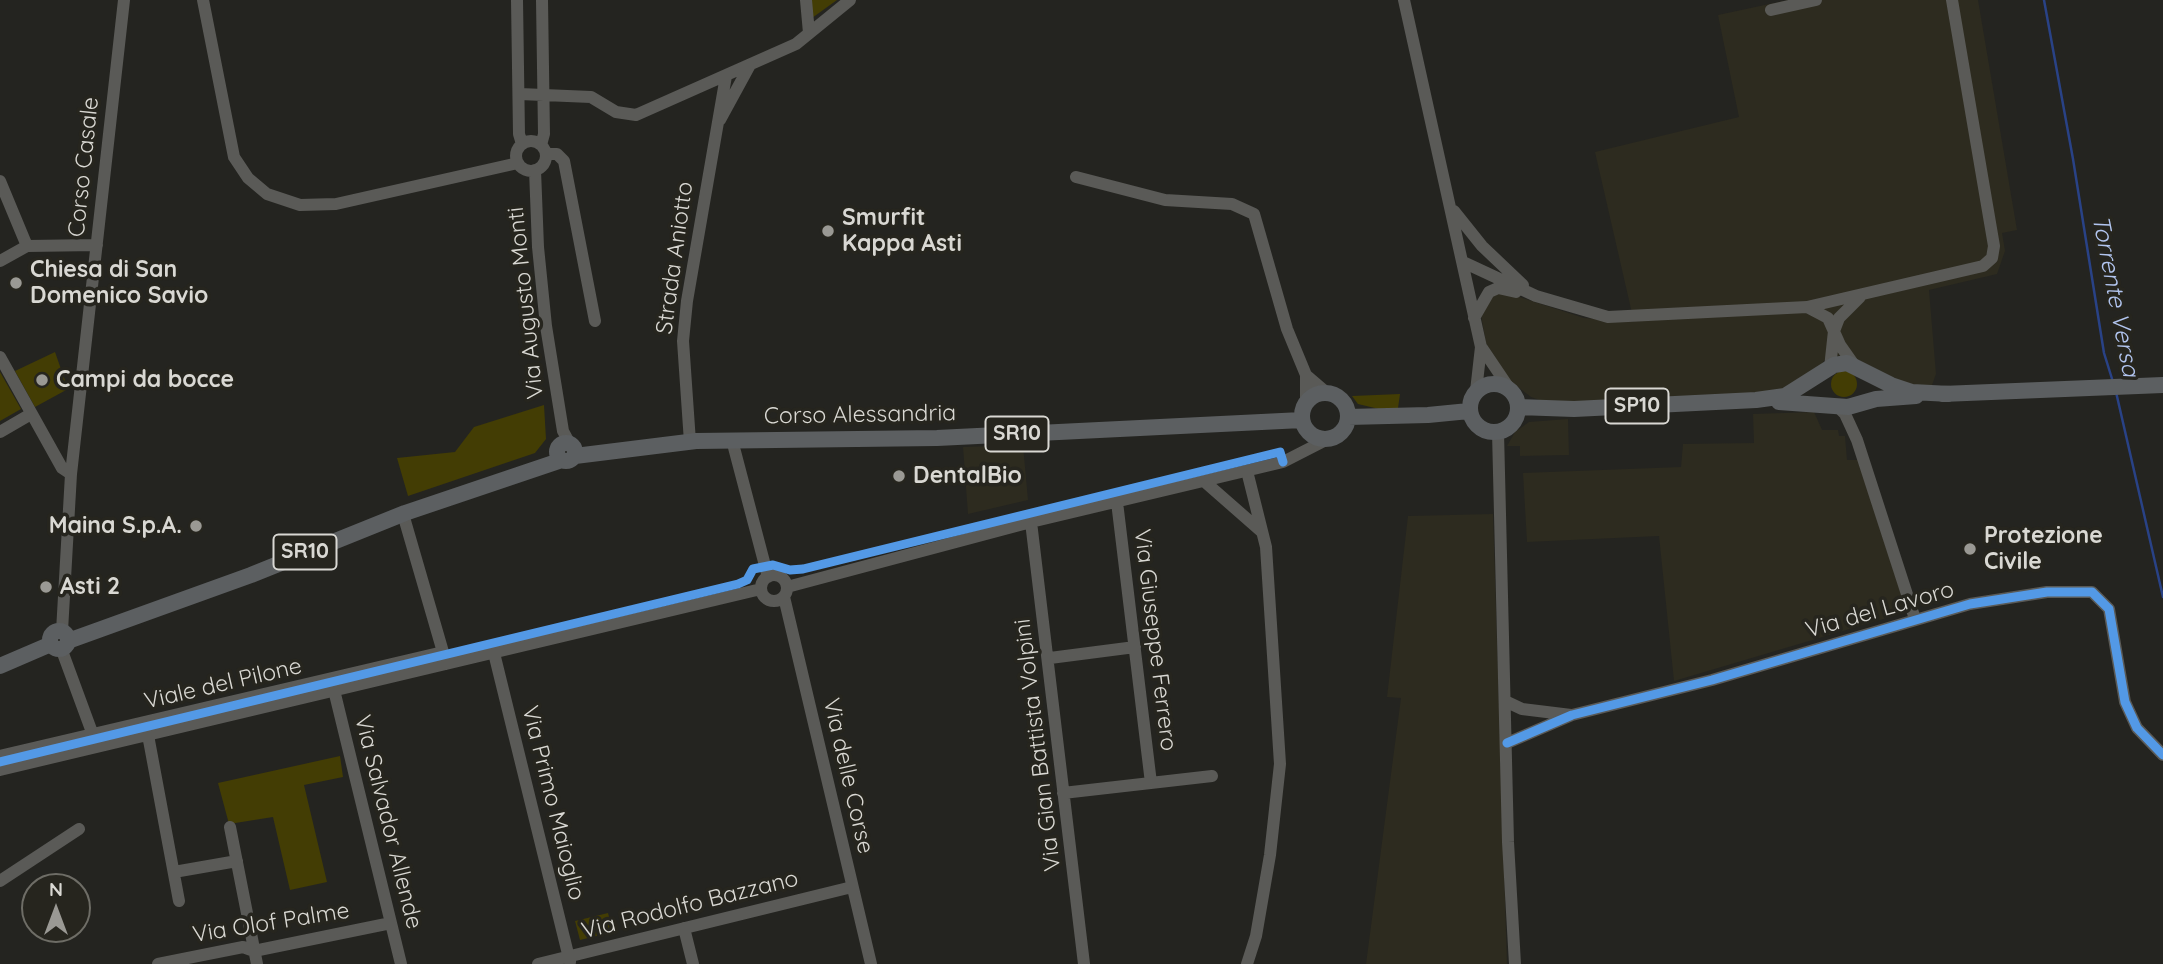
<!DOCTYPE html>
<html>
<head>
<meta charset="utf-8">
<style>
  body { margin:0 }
  #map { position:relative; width:2163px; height:964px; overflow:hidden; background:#242420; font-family:Quicksand,sans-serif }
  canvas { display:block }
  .north { position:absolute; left:21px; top:873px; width:70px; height:70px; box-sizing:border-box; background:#26251e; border:2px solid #6e6d66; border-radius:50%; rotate:0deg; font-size:19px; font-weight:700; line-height:28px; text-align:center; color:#d9d8d3 }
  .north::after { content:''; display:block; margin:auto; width:24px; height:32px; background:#9a9994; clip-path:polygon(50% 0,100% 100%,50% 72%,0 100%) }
</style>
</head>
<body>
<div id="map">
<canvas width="2163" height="964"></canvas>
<div class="north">N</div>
</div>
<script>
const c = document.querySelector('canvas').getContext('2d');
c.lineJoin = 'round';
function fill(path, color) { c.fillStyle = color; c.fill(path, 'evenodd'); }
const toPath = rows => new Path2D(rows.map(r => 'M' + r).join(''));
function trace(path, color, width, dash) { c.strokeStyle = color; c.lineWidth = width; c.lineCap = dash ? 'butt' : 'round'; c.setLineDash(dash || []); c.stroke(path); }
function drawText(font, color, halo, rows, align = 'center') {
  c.font = font + ' Quicksand,sans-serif'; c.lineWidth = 7; c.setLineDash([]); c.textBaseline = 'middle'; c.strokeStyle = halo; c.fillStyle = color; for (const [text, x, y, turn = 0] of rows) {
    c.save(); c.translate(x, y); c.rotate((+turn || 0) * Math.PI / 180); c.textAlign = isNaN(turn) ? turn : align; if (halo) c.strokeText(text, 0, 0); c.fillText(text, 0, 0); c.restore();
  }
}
fill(toPath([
  [1788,0,1978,0,2017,230,2002,233,2005,251,1997,274,1929,290,1936,374,1932,385,1906,386,1881,376,1850,354,1826,358,1815,374,1783,394,1548,403,1531,397,1505,377,1488,354,1481,315,1489,296,1504,292,1584,318,1634,322,1595,152,1739,117,1718,15],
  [1814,412,1822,430,1838,430,1839,436,1845,436,1847,460,1858,460,1907,612,1674,681,1659,536,1527,542,1523,473,1681,467,1683,444,1754,443,1753,414],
  [1568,419,1569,455,1520,456,1520,446,1507,446,1515,432,1529,422],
  [1023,445,1028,500,968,514,963,447],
  [1493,514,1507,964,1366,964,1401,698,1387,697,1408,516]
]), '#2d2b1f');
fill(toPath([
  [811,0,837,0,812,18],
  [55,352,68,389,35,407,15,371],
  '1831 384a13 13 0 1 1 26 0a13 13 0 1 1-26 0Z',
  [0,372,21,409,0,421],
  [1400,394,1398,408,1379,409,1358,404,1352,396],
  [544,405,546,439,535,453,408,496,397,458,455,452,474,427],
  [340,756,343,777,304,785,327,882,290,890,273,817,229,824,218,783],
  [608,913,613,932,580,940,575,921]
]), '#433d04');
trace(toPath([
  [2044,0,2073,159,2104,353,2113,382],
  [2116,392,2163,597]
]), '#294286', 2.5);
trace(toPath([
  [203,0,234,157,248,178,267,194,300,205,336,204,518,163],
  [517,0,519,134,522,144],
  [806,0,809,33],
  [1404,0,1481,347,1476,391],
  [1771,10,1816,0],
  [520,94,591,97,616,112,636,115,796,44,850,0],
  [720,120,750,65],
  '516 156a15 15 0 1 1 30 0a15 15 0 1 1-30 0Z',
  [541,145,544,134,542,0],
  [546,154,557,154,564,161,595,321],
  [535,170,538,247,546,326,563,431,570,444],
  [1076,177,1165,200,1232,204,1254,214,1287,329,1306,375,1306,402],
  [0,181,27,246],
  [1454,211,1482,246,1523,285],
  [0,261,27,246,97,245],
  [1463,262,1536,296,1608,317,1807,307,1828,318,1840,345,1854,365],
  [1807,307,1983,266,1992,258,1994,246,1952,0],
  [1474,318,1489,292,1498,288,1516,292],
  [1482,348,1511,391],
  [0,357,62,468,71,474],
  [1830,368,1834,331,1839,318,1860,297],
  [1306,375,1327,393],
  [1837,406,1845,414,1857,440,1915,619],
  [0,432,31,414],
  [1498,432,1508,842,1515,964],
  [732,440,768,577],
  [690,442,683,341,687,301,726,76],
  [1247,471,1266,547,1280,764,1270,855,1256,936,1247,964],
  [1205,482,1262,532],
  [1117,502,1151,783],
  [403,514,443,652],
  [1031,522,1084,964],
  '761 588a13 13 0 1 1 26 0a13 13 0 1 1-26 0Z',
  [787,587,1031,522,1283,462,1326,440],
  [784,597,871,964],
  [62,631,71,474,124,0],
  [61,648,93,735],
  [494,653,570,962],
  [1050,658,1135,647],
  [334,690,401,964],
  [1505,701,1522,709,1571,715],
  [148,735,179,901],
  [1507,743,1572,715,1712,680,1970,604,2047,592,2092,592,2109,609,2125,702,2137,728,2163,755],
  [0,756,443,652,446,664],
  [0,770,761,589],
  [1063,793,1212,776],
  [230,827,257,964],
  [174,872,237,861],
  [0,881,79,829],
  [684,928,693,964],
  [158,964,243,947,254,951,391,923],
  [538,964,852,887]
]), '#5a5a57', 12);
trace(toPath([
  '1470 408a24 24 0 1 1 48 0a24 24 0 1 1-48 0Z',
  '1302 416a23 23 0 1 1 46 0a23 23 0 1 1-46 0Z',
  [1942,394,2163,385],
  [1779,402,1848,407,1876,399,1916,396],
  [1518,407,1574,409,1756,400,1785,396,1834,365,1847,363,1891,385,1912,392,1950,394],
  [1348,417,1428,415,1469,411],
  '557 452a9 9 0 1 1 18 0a9 9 0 1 1-18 0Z',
  [575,456,696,441,937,438,1302,420],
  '50 640a9 9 0 1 1 18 0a9 9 0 1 1-18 0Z',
  [68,641,251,575,405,513,562,460],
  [0,666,51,644]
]), '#5c5f61', 16);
trace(toPath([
  [1507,743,1572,715,1712,680,1970,604,2047,592,2092,592,2109,609,2125,702,2137,728,2163,755],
  [0,762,738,584,747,580,753,569,773,565,790,570,803,569,1280,452,1283,462]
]), '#5399e6', 9);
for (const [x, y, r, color] of [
  [828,231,7,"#9a9994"],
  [16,283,7,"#9a9994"],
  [42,380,7,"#9a9994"],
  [899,476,7,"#9a9994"],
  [196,526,7,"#9a9994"],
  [1970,549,7,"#9a9994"],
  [46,587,7,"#9a9994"]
]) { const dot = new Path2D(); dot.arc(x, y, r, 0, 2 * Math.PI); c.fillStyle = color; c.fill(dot); trace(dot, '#26251e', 2.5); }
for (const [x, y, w] of [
  [1637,406,63],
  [1017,434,63],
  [305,552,63]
]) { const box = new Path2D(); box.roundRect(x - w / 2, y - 17.5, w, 35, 5); c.fillStyle = '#26251e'; c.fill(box); trace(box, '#d9d8d3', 2); }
drawText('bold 21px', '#d9d8d3', null, [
  ["SP10",1637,406],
  ["SR10",1017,434],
  ["SR10",305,552]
]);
drawText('23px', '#d9d8d3', '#26251e', [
  ["Corso Casale",84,167,-84],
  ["Strada Aniotto",675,258,-82],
  ["Via Augusto Monti",526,303,-96],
  ["Corso Alessandria",860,415,-1],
  ["Via del Lavoro",1880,610,-16],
  ["Via Giuseppe Ferrero",1155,640,83],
  ["Viale del Pilone",223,684,-13],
  ["Via Gian Battista Volpini",1038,745,-97],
  ["Via delle Corse",848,776,77],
  ["Via Primo Maioglio",553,803,76],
  ["Via Salvador Allende",388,822,76],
  ["Via Rodolfo Bazzano",690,905,-14],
  ["Via Olof Palme",271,923,-9]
]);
drawText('bold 23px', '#d9d8d3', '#26251e', [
  ["Smurfit",842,218],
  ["Kappa Asti",842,244],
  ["Chiesa di San",30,270],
  ["Domenico Savio",30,296],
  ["Campi da bocce",56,380],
  ["DentalBio",913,476],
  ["Maina S.p.A.",182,526,"right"],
  ["Protezione",1984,536],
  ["Civile",1984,562],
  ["Asti 2",60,587]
], 'left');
drawText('italic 24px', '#b2c5ef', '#26251e', [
  ["Torrente Versa",2115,296,79]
]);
</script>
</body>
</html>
